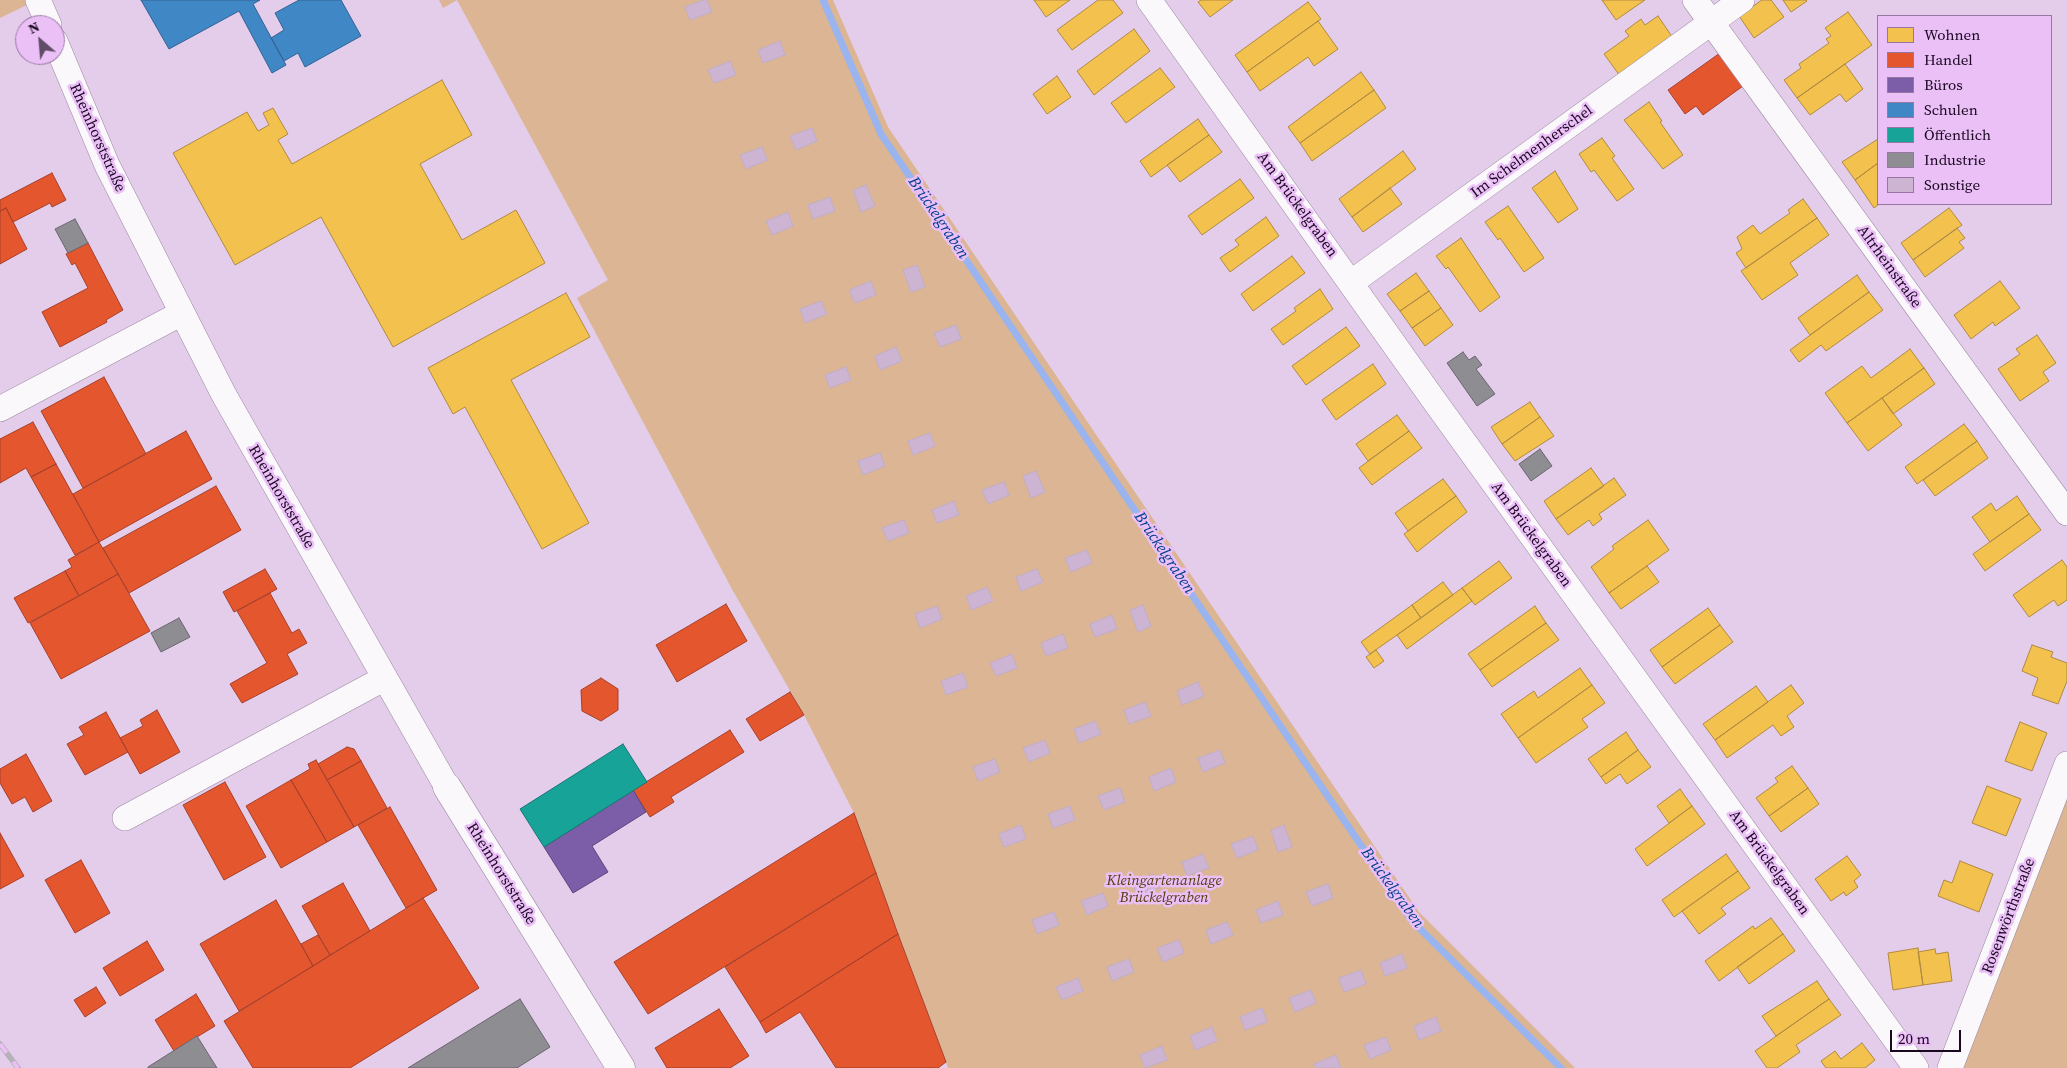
<!DOCTYPE html>
<html>
<head>
<meta charset="utf-8">
<style>
  body { margin:0 }
  #map { position:relative; width:2067px; height:1068px; overflow:hidden; background:#e4cdea; font-family:"Source Serif 4",serif }
  canvas { display:block }
  .legend { position:absolute; left:1877px; top:15px; width:175px; height:190px; box-sizing:border-box; background:#eac0f7; border:1px solid #9776a1; margin:0; padding:6px 9px; list-style:none; font-size:15px; color:#1a0720 }
  .legend li { display:flex; align-items:center; gap:10px; height:25px }
  .legend b { width:25px; border:1px solid #9776a1 }
  .north { position:absolute; left:15px; top:15px; width:50px; height:50px; box-sizing:border-box; background:#eac0f7; border:1px solid #9776a1; border-radius:50%; rotate:333deg; font-size:14px; font-weight:700; line-height:20px; text-align:center; color:#1a0720 }
  .north::after { content:''; display:block; margin:auto; width:18px; height:22px; background:#614c67; clip-path:polygon(50% 0,100% 100%,50% 72%,0 100%) }
  .scale { position:absolute; left:1890px; top:1030px; width:71px; height:22px; box-sizing:border-box; border:2px solid #1a0720; border-top:0; padding-left:6px; font-size:15px; line-height:18px; white-space:nowrap; color:#1a0720; -webkit-text-stroke:4px #eac0f7; paint-order:stroke }
</style>
</head>
<body>
<div id="map">
<canvas width="2067" height="1068"></canvas>
<ul class="legend">
<li><b style="height:14px;background:#f2c14e"></b>Wohnen</li>
<li><b style="height:14px;background:#e4572e"></b>Handel</li>
<li><b style="height:14px;background:#7b5ea7"></b>Büros</li>
<li><b style="height:14px;background:#3f88c5"></b>Schulen</li>
<li><b style="height:14px;background:#17a398"></b>Öffentlich</li>
<li><b style="height:14px;background:#8d8d92"></b>Industrie</li>
<li><b style="height:14px;background:#ccb4d2"></b>Sonstige</li>
</ul>
<div class="north">N</div>
<div class="scale">20 m</div>
</div>
<script>
const c = document.querySelector('canvas').getContext('2d');
c.lineJoin = 'round';
function fill(path, color) { c.fillStyle = color; c.fill(path, 'evenodd'); }
const toPath = rows => new Path2D(rows.map(r => 'M' + r).join(''));
function trace(path, color, width, dash) { c.strokeStyle = color; c.lineWidth = width; c.lineCap = dash ? 'butt' : 'round'; c.setLineDash(dash || []); c.stroke(path); }
function drawText(font, color, halo, rows, align = 'center') {
  c.font = font + ' "Source Serif 4",serif'; c.lineWidth = 5; c.setLineDash([]); c.textBaseline = 'middle'; c.strokeStyle = halo; c.fillStyle = color; for (const [text, x, y, turn = 0] of rows) {
    c.save(); c.translate(x, y); c.rotate((+turn || 0) * Math.PI / 180); c.textAlign = isNaN(turn) ? turn : align; if (halo) c.strokeText(text, 0, 0); c.fillText(text, 0, 0); c.restore();
  }
}
fill(toPath([
  [0,0,37,0,0,18],
  [439,0,833,0,888,127,1419,912,1575,1068,948,1068,854,813,804,715,733,591,577,298,608,280,457,0,443,8],
  [2067,786,2067,1068,1959,1068]
]), '#dbb594');
const homes = toPath([
  [1034,0,1070,0,1046,17,1034,0],
  [1098,0,1113,0,1123,13,1072,50,1057,30,1098,0],
  [1201,0,1233,0,1210,17,1198,2,1201,0],
  [1602,0,1645,0,1616,20,1602,0],
  [1762,0,1771,0,1784,17,1754,38,1739,16,1762,0],
  [1783,0,1806,0,1807,1,1791,12,1783,0],
  [1308,2,1321,19,1247,72,1235,55,1308,2],
  [1848,12,1872,45,1797,98,1784,80,1801,68,1799,64,1829,43,1826,39,1831,36,1825,28,1848,12],
  [1658,16,1673,38,1620,76,1604,54,1629,36,1625,31,1641,19,1645,25,1658,16],
  [1318,21,1338,49,1314,66,1308,57,1260,91,1247,72,1318,21],
  [1134,29,1150,51,1094,95,1077,71,1134,29],
  [1845,64,1863,89,1846,102,1840,94,1810,115,1797,98,1845,64],
  [1160,68,1175,87,1126,123,1111,103,1160,68],
  [1361,72,1374,90,1300,143,1288,127,1361,72],
  [1057,76,1071,97,1047,114,1033,94,1057,76],
  [442,80,472,135,420,164,462,240,516,210,545,263,393,347,321,217,235,265,173,153,247,112,258,131,269,125,263,113,273,108,288,134,278,140,292,164,442,80],
  [1374,90,1386,108,1312,161,1300,143,1374,90],
  [1649,102,1662,121,1660,122,1683,155,1663,169,1624,120,1649,102],
  [1198,119,1209,135,1151,177,1140,161,1198,119],
  [1209,135,1222,152,1180,182,1167,165,1209,135],
  [1602,138,1615,156,1612,158,1634,189,1617,201,1594,170,1591,172,1579,154,1602,138],
  [1878,139,1878,163,1855,180,1842,162,1878,139],
  [1403,151,1416,169,1352,217,1339,199,1403,151],
  [1878,163,1879,204,1874,208,1855,180,1878,163],
  [1555,171,1578,209,1558,223,1532,188,1555,171],
  [1240,179,1254,198,1202,235,1188,216,1240,179],
  [1390,188,1402,204,1363,232,1352,217,1390,188],
  [1803,199,1817,218,1746,268,1736,253,1742,249,1737,237,1753,225,1760,234,1790,213,1788,210,1803,199],
  [1508,206,1544,258,1524,272,1500,238,1498,240,1485,222,1508,206],
  [1949,208,1962,225,1913,260,1901,243,1949,208],
  [1266,217,1279,236,1230,272,1220,258,1239,245,1235,240,1266,217],
  [1817,218,1829,235,1790,263,1798,275,1762,300,1741,271,1817,218],
  [1957,228,1965,238,1959,242,1964,248,1925,277,1913,260,1957,228],
  [1461,238,1500,297,1480,312,1448,267,1446,269,1436,256,1461,238],
  [1292,256,1305,273,1253,311,1241,294,1292,256],
  [1416,273,1429,291,1400,311,1387,294,1416,273],
  [1857,275,1869,292,1810,335,1798,318,1857,275],
  [2000,281,2020,308,1995,326,1993,322,1971,339,1954,315,2000,281],
  [1320,289,1333,309,1283,345,1271,329,1296,311,1294,308,1320,289],
  [1429,291,1441,308,1412,328,1400,311,1429,291],
  [1869,292,1883,310,1826,351,1821,345,1799,362,1790,350,1869,292],
  [566,293,590,337,511,380,589,523,542,549,465,407,453,414,428,368,566,293],
  [1441,308,1453,325,1425,346,1412,328,1441,308],
  [1346,327,1360,346,1306,385,1292,366,1346,327],
  [2037,335,2056,363,2043,372,2049,381,2020,401,1998,369,2020,354,2016,349,2037,335],
  [1910,349,1924,368,1847,423,1825,393,1862,366,1871,378,1910,349],
  [1373,364,1386,384,1336,420,1322,400,1373,364],
  [1924,368,1935,384,1893,414,1882,398,1924,368],
  [1882,398,1902,425,1868,451,1847,423,1882,398],
  [1530,402,1540,417,1502,444,1491,427,1530,402],
  [1397,415,1409,431,1368,461,1356,444,1397,415],
  [1540,417,1554,436,1515,461,1502,444,1540,417],
  [1964,424,1977,441,1917,484,1905,467,1964,424],
  [1409,431,1422,448,1372,485,1359,468,1409,431],
  [1977,441,1988,458,1935,496,1923,480,1977,441],
  [1591,468,1604,486,1556,519,1544,501,1591,468],
  [1614,478,1626,495,1599,514,1602,519,1593,526,1589,520,1568,535,1556,519,1614,478],
  [1443,479,1456,496,1408,531,1395,513,1443,479],
  [1456,496,1467,512,1417,552,1404,534,1456,496],
  [2017,496,2029,514,1990,542,1972,517,1991,503,1996,511,2017,496],
  [2029,514,2041,530,1985,571,1973,554,2029,514],
  [1648,520,1669,550,1609,593,1591,567,1614,549,1612,546,1648,520],
  [2062,560,2067,567,2067,600,2058,606,2054,600,2029,617,2013,595,2062,560],
  [1499,561,1512,578,1475,605,1462,588,1499,561],
  [1647,566,1659,582,1621,609,1609,593,1647,566],
  [1443,582,1453,595,1421,618,1412,605,1443,582],
  [1462,588,1472,601,1407,649,1397,635,1462,588],
  [1412,605,1421,618,1370,654,1361,642,1412,605],
  [1535,606,1546,623,1480,670,1468,654,1535,606],
  [1708,608,1720,625,1662,667,1650,650,1708,608],
  [1546,623,1559,640,1492,687,1480,670,1546,623],
  [1720,625,1733,642,1675,684,1662,667,1720,625],
  [2032,645,2053,652,2051,657,2067,663,2067,681,2058,704,2032,695,2038,678,2022,671,2032,645],
  [1376,650,1384,661,1374,668,1366,657,1376,650],
  [1580,668,1592,685,1518,738,1501,714,1534,691,1538,698,1580,668],
  [1592,685,1605,703,1582,719,1588,727,1536,763,1518,738,1592,685],
  [1791,685,1804,703,1787,716,1794,727,1781,736,1773,725,1727,758,1715,740,1791,685],
  [1756,686,1768,702,1715,740,1703,724,1756,686],
  [2020,722,2047,733,2032,771,2005,761,2020,722],
  [1626,732,1638,750,1601,777,1588,759,1626,732],
  [1638,750,1651,767,1627,784,1620,774,1606,784,1601,777,1638,750],
  [1792,766,1808,788,1769,816,1756,798,1778,782,1775,778,1792,766],
  [1987,786,2021,799,2006,836,1972,823,1987,786],
  [1808,788,1819,804,1781,832,1769,816,1808,788],
  [1680,789,1692,806,1669,823,1657,806,1680,789],
  [1692,806,1705,824,1647,866,1635,849,1692,806],
  [1726,854,1738,871,1674,917,1662,900,1726,854],
  [1847,856,1861,875,1854,881,1858,887,1846,896,1844,892,1831,901,1815,879,1847,856],
  [1960,861,1993,874,1979,912,1938,896,1944,880,1952,883,1960,861],
  [1738,871,1750,888,1721,908,1726,914,1699,934,1682,911,1738,871],
  [1771,918,1783,934,1719,981,1705,961,1753,926,1755,929,1771,918],
  [1783,934,1795,951,1749,984,1737,967,1783,934],
  [1918,948,1923,985,1893,990,1888,953,1918,948],
  [1935,949,1936,954,1948,952,1952,981,1923,985,1918,952,1935,949],
  [1817,981,1829,999,1776,1036,1762,1016,1817,981],
  [1829,999,1841,1015,1796,1045,1800,1052,1777,1068,1767,1068,1755,1051,1829,999],
  [1862,1043,1875,1060,1865,1068,1826,1068,1821,1061,1835,1051,1841,1059,1862,1043]
]);
fill(homes, '#f2c14e');
trace(homes, '#b18940', 1);
const shops = toPath([
  [1720,53,1743,86,1703,115,1696,106,1685,114,1668,90,1720,53],
  [52,173,66,200,52,207,50,203,13,222,6,208,0,211,0,200,52,173],
  [6,208,27,249,0,264,0,211,6,208],
  [88,243,123,310,106,320,107,322,60,347,42,312,88,288,75,263,72,265,66,254,88,243],
  [104,377,146,454,83,488,41,411,104,377],
  [33,422,56,464,31,477,26,468,0,483,0,439,33,422],
  [186,431,212,479,99,542,73,494,186,431],
  [56,464,99,542,75,555,31,477,56,464],
  [216,486,241,530,129,593,103,548,216,486],
  [99,542,118,574,79,596,65,571,72,567,68,560,99,542],
  [265,569,277,589,234,612,223,592,265,569],
  [65,571,79,596,28,623,14,598,65,571],
  [118,574,150,631,61,679,30,623,118,574],
  [270,593,292,633,299,629,307,643,287,654,298,674,242,703,230,684,267,663,237,611,270,593],
  [726,604,747,641,677,682,656,645,726,604],
  [601,678,618,689,618,710,601,721,582,711,581,690,601,678],
  [790,692,804,715,760,741,746,719,790,692],
  [157,710,180,752,140,774,120,738,143,726,140,720,157,710],
  [106,712,128,752,85,775,67,744,84,735,79,727,106,712],
  [730,730,744,752,671,797,674,802,650,817,633,790,730,730],
  [347,747,354,749,361,761,327,780,318,764,347,747],
  [26,754,52,801,33,812,25,797,12,804,0,783,0,769,26,754],
  [316,760,354,827,327,842,291,780,310,769,308,764,316,760],
  [361,761,387,808,354,827,327,780,361,761],
  [291,780,327,842,281,868,246,806,291,780],
  [225,782,266,857,224,880,183,805,225,782],
  [390,807,437,890,406,908,358,825,390,807],
  [854,813,876,873,648,1014,614,962,854,813],
  [0,833,24,876,0,889,0,833],
  [81,860,110,913,75,933,45,880,81,860],
  [876,873,898,934,760,1022,725,967,876,873],
  [343,883,370,931,330,955,302,906,343,883],
  [423,898,479,988,350,1068,253,1068,224,1021,423,898],
  [276,900,313,966,239,1011,200,944,276,900],
  [898,934,946,1062,938,1068,836,1068,800,1012,766,1033,760,1022,898,934],
  [318,935,330,955,313,966,301,944,318,935],
  [147,941,164,970,120,996,103,968,147,941],
  [96,987,106,1003,85,1017,74,1000,96,987],
  [196,994,215,1026,174,1051,155,1020,196,994],
  [719,1009,749,1056,730,1068,667,1068,655,1048,719,1009]
]);
fill(shops, '#e4572e');
trace(shops, '#a73f2a', 1);
const offices = toPath([
  [633,790,646,812,592,846,608,872,573,893,544,847,633,790]
]);
fill(offices, '#7b5ea7');
trace(offices, '#5e447e', 1);
const schools = toPath([
  [141,0,260,0,253,4,286,65,272,73,239,11,169,49,141,0],
  [299,0,341,0,361,36,305,67,298,53,284,61,271,38,284,30,275,13,299,0]
]);
fill(schools, '#3f88c5');
trace(schools, '#346194', 1);
const public = toPath([
  [623,744,647,782,544,847,520,809,623,744]
]);
fill(public, '#17a398');
trace(public, '#187474', 1);
const industry = toPath([
  [75,219,88,243,68,253,55,229,75,219],
  [1463,352,1469,360,1475,356,1482,365,1476,369,1495,394,1477,406,1447,363,1463,352],
  [1540,449,1552,466,1531,481,1519,464,1540,449],
  [179,618,190,637,161,652,151,633,179,618],
  [520,999,550,1047,517,1068,408,1068,520,999],
  [197,1036,217,1068,148,1068,148,1067,197,1036]
]);
fill(industry, '#8d8d92');
trace(industry, '#6a6570', 1);
trace(toPath([
  [823,0,881,134,1412,921,1561,1068]
]), '#9ab4ef', 7);
const building = toPath([
  [703,0,707,0,712,12,690,20,685,7,703,0],
  [780,41,785,55,763,63,758,50,780,41],
  [730,61,736,75,714,83,708,70,730,61],
  [812,128,817,141,796,150,790,136,812,128],
  [762,147,767,160,746,169,740,155,762,147],
  [866,185,875,206,861,212,853,190,866,185],
  [830,197,835,211,813,219,808,205,830,197],
  [788,212,793,226,772,235,766,221,788,212],
  [917,265,925,287,911,292,903,270,917,265],
  [871,281,876,295,855,303,849,290,871,281],
  [821,301,827,314,805,323,800,309,821,301],
  [956,325,961,339,940,347,934,333,956,325],
  [896,347,902,361,880,370,875,356,896,347],
  [846,367,851,380,830,388,825,375,846,367],
  [930,433,935,446,913,455,908,441,930,433],
  [880,453,885,466,863,475,858,461,880,453],
  [1036,471,1045,492,1031,498,1023,476,1036,471],
  [1004,482,1009,495,988,504,982,490,1004,482],
  [954,501,959,515,937,523,932,510,954,501],
  [904,520,909,533,888,541,882,528,904,520],
  [1087,550,1092,563,1071,572,1065,558,1087,550],
  [1037,569,1043,582,1021,591,1016,577,1037,569],
  [987,587,993,601,971,610,966,596,987,587],
  [1143,605,1151,626,1138,632,1130,610,1143,605],
  [937,606,942,619,920,628,915,614,937,606],
  [1112,615,1117,629,1095,637,1090,624,1112,615],
  [1063,634,1068,648,1046,656,1041,643,1063,634],
  [1012,654,1017,668,996,676,990,663,1012,654],
  [963,673,968,687,946,695,941,681,963,673],
  [1198,682,1204,696,1182,705,1177,691,1198,682],
  [1145,702,1151,716,1129,724,1124,710,1145,702],
  [1095,721,1101,734,1079,743,1074,729,1095,721],
  [1045,740,1050,753,1029,762,1023,748,1045,740],
  [1220,750,1225,763,1203,772,1198,758,1220,750],
  [995,759,1000,772,978,781,973,767,995,759],
  [1171,768,1176,782,1154,791,1149,777,1171,768],
  [1120,788,1125,802,1104,810,1098,796,1120,788],
  [1070,806,1075,820,1053,828,1048,814,1070,806],
  [1021,825,1026,839,1004,847,999,834,1021,825],
  [1284,825,1292,847,1278,852,1271,830,1284,825],
  [1253,836,1258,850,1237,858,1231,844,1253,836],
  [1203,854,1209,868,1187,876,1182,862,1203,854],
  [1153,874,1159,888,1137,896,1132,883,1153,874],
  [1328,884,1333,898,1312,906,1306,892,1328,884],
  [1103,893,1108,906,1087,915,1081,901,1103,893],
  [1278,901,1283,915,1261,923,1256,910,1278,901],
  [1054,912,1059,925,1037,934,1032,920,1054,912],
  [1227,922,1233,935,1211,944,1206,930,1227,922],
  [1179,940,1184,953,1163,962,1157,948,1179,940],
  [1402,954,1407,968,1385,976,1380,963,1402,954],
  [1129,959,1134,972,1112,981,1107,967,1129,959],
  [1361,970,1366,984,1344,992,1339,978,1361,970],
  [1078,978,1083,991,1062,1000,1056,987,1078,978],
  [1311,990,1316,1003,1295,1012,1289,998,1311,990],
  [1262,1008,1267,1022,1245,1030,1240,1017,1262,1008],
  [1436,1017,1441,1031,1419,1040,1414,1026,1436,1017],
  [1212,1027,1217,1041,1195,1050,1190,1036,1212,1027],
  [1386,1037,1391,1050,1370,1059,1364,1045,1386,1037],
  [1162,1046,1167,1060,1145,1068,1140,1055,1162,1046],
  [1336,1055,1341,1068,1316,1068,1314,1064,1336,1055]
]);
fill(building, '#ccb4d2');
trace(building, '#c2aec8', 1);
const minor = toPath([
  [38,0,49,25],
  [1149,0,1433,399,1916,1068],
  [1695,0,2067,513],
  [55,41,107,165,224,395,447,787],
  [1352,282,1742,0],
  [0,409,182,313],
  [125,818,385,678],
  [1950,1068,2067,764]
]);
const tertiary = toPath([
  [447,787,621,1068]
]);
trace(minor, '#9b88a1', 26);
trace(tertiary, '#9b88a1', 29);
trace(minor, '#fbf8fc', 25);
trace(tertiary, '#fbf8fc', 28);
const rail = toPath([
  [0,1044,18,1068]
]);
trace(rail, '#b6b0b8', 5.5);
trace(rail, '#eac0f7', 4, [11]);
drawText('15px', '#1a0720', '#eac0f7', [
  ["Rheinhorststraße",97,138,66],
  ["Im Schelmenherschel",1532,152,-36],
  ["Am Brückelgraben",1297,205,54],
  ["Altrheinstraße",1889,267,54],
  ["Rheinhorststraße",281,497,60],
  ["Am Brückelgraben",1531,535,54],
  ["Am Brückelgraben",1769,863,54],
  ["Rheinhorststraße",501,874,58],
  ["Rosenwörthstraße",2009,916,-69]
]);
drawText('italic 15px', '#543b0c', '#eac0f7', [
  ["Kleingartenanlage",1164,881],
  ["Brückelgraben",1164,898]
]);
drawText('italic 16px', '#023e8b', '#eac0f7', [
  ["Brückelgraben",938,218,56],
  ["Brückelgraben",1164,553,56],
  ["Brückelgraben",1392,888,54]
]);
</script>
</body>
</html>
